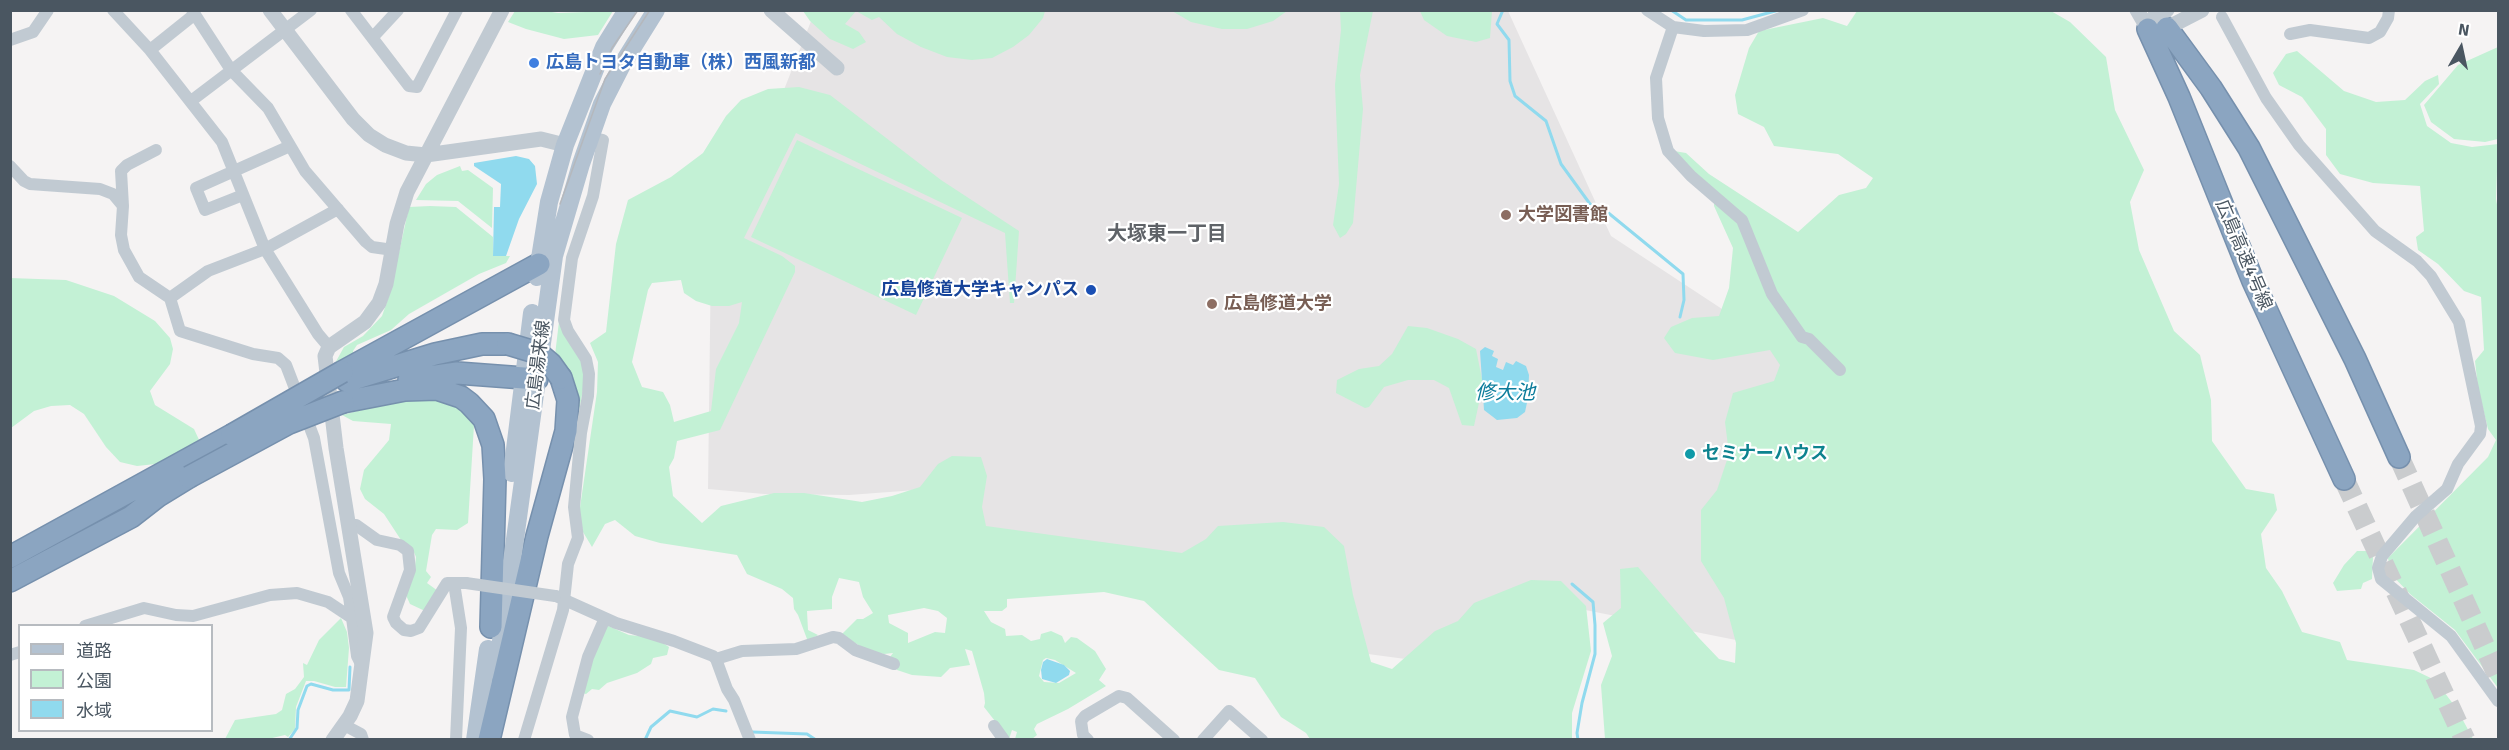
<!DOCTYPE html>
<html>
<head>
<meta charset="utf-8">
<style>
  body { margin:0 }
  #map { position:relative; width:2509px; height:750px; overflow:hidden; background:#f5f3f3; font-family:Signika,"Noto Sans JP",sans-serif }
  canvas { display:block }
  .frame { position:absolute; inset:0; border:12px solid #4a5661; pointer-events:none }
  .legend { position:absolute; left:18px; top:624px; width:195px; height:108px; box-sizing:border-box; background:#fff; border:2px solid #b7bbc0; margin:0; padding:8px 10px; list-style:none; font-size:18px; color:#4a5661 }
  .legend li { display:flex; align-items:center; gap:12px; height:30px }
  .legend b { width:30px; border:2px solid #b7bbc0 }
  .north { position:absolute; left:2431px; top:18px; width:60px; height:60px; -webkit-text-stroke:4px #fff; paint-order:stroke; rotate:9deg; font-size:16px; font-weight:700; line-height:24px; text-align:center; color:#4a5661 }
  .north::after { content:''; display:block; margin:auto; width:21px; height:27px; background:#4a5661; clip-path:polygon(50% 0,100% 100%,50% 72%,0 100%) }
</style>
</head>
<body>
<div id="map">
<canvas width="2509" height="750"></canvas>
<div class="frame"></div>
<ul class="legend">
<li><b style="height:8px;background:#b3c2d1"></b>道路</li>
<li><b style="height:16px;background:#c3f1d5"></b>公園</li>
<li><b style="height:16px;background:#90daee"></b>水域</li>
</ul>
<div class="north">N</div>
</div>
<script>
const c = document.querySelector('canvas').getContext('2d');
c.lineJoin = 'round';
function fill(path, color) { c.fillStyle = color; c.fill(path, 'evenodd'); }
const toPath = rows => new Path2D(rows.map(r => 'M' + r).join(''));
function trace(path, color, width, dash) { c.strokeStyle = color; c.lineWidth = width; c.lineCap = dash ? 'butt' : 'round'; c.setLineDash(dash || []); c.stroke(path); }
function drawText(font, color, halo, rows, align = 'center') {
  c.font = font + ' Signika,"Noto Sans JP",sans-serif'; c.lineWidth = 4.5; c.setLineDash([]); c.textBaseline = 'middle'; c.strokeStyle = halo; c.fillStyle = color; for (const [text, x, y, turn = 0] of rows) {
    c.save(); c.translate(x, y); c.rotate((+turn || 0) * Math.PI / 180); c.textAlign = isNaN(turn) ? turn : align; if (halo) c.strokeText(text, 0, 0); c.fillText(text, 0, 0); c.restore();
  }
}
fill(toPath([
  [815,11,1508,11,1611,236,1792,355,1746,642,1525,598,1428,662,1353,652,1209,562,982,535,956,487,849,495,764,494,708,489,711,254,776,110]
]), '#e6e4e5');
fill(toPath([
  [539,10,558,13,613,11,598,35,564,39,526,29,508,22,515,11],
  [803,11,1045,11,1043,18,1029,35,1013,47,992,58,972,60,947,57,921,47,897,34,879,17,872,20,856,11,845,24,859,32,866,42,853,49,830,39,810,21],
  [1172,11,1287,11,1273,21,1247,29,1222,29,1191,22],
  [1340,11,1373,11,1360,75,1363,109,1353,223,1346,234,1340,238,1333,225,1339,184,1335,85,1341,30],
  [1420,11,1492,11,1490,38,1476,42,1447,36,1424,20],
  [1857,11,2051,11,2070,22,2106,57,2115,110,2144,170,2130,202,2139,250,2174,331,2200,355,2211,400,2212,441,2246,489,2274,494,2277,510,2261,534,2266,568,2282,591,2302,632,2340,642,2347,660,2414,670,2435,680,2457,709,2473,739,1605,739,1601,685,1612,656,1603,623,1621,608,1620,569,1638,567,1699,638,1719,659,1735,663,1736,643,1724,598,1701,561,1701,510,1717,490,1729,454,1725,422,1733,393,1774,381,1780,365,1770,350,1713,360,1675,353,1664,338,1671,327,1692,318,1719,316,1729,288,1733,248,1714,206,1714,195,1674,151,1686,153,1709,174,1798,232,1839,195,1866,188,1873,178,1838,154,1774,146,1764,127,1738,114,1735,95,1749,48,1759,31,1823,18,1847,26],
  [2498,47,2498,139,2485,142,2454,139,2431,122,2424,105,2458,65],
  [2297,51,2344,91,2376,102,2405,100,2425,81,2438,75,2439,84,2420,104,2427,126,2451,143,2472,147,2498,144,2496,199,2498,210,2498,688,2455,630,2410,594,2391,574,2388,558,2488,457,2496,440,2488,429,2478,388,2475,361,2484,350,2481,297,2464,291,2438,264,2418,250,2416,237,2424,231,2420,186,2373,183,2340,174,2326,155,2326,129,2302,97,2279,85,2273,73,2286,54],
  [799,87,830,95,941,180,1019,231,1014,303,1010,303,1005,233,796,133,744,238,782,256,795,266,795,272,720,430,677,441,674,458,669,467,673,496,702,523,721,506,774,493,804,493,862,502,892,496,920,487,938,464,952,456,981,457,987,476,982,507,986,526,1182,553,1206,539,1218,526,1283,522,1324,527,1344,546,1353,595,1371,662,1392,669,1435,631,1458,621,1474,603,1531,580,1561,581,1586,606,1591,651,1572,713,1572,739,1310,739,1306,733,1281,717,1255,678,1219,670,1144,601,1104,592,1007,599,1007,607,1002,611,984,611,991,622,1005,629,1006,636,1022,635,1031,641,1040,639,1041,634,1051,631,1062,636,1065,643,1071,637,1077,638,1095,651,1106,669,1099,680,1106,686,1068,709,1037,724,1034,729,1037,735,1032,739,1015,739,1017,732,1012,730,1009,739,984,707,985,703,984,693,972,651,965,649,970,665,950,668,941,677,912,675,897,670,890,657,893,653,884,654,869,651,841,635,857,619,863,619,873,613,863,597,859,582,839,578,832,597,832,609,807,611,808,630,818,635,811,639,807,639,798,615,794,609,793,598,782,589,747,574,737,555,660,543,635,536,615,520,605,524,592,547,583,532,579,514,597,392,598,362,590,343,606,332,616,244,628,200,671,177,703,153,726,116,741,100,768,89],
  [681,280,684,293,696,301,712,306,729,306,742,302,739,323,716,369,711,411,674,422,670,405,663,392,642,387,632,362,648,290,652,283],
  [924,608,938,611,947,618,945,633,935,632,908,643,908,633,889,623,888,615],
  [1046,658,1055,660,1076,673,1059,683,1044,682,1039,676,1043,660],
  [797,140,962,218,916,315,751,237],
  [460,166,462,171,468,170,493,188,492,228,458,201,416,200,426,184,437,175],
  [430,206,456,207,493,237,493,256,510,256,506,263,479,274,409,314,391,330,357,345,353,351,354,357,334,365,344,347,363,336,382,316,390,293,409,207],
  [10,278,66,280,114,296,155,321,170,338,173,349,170,364,150,391,155,405,194,429,201,444,165,463,137,466,120,462,106,447,84,414,70,405,51,406,34,411,11,428],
  [560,313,580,356,585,379,577,422,555,355],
  [1408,326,1427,328,1458,339,1476,349,1483,384,1474,426,1462,425,1449,388,1434,380,1408,380,1384,387,1369,407,1365,408,1336,393,1337,380,1359,369,1379,366,1392,354],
  [429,399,454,405,470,418,474,425,468,523,457,530,436,529,432,535,426,571,431,577,427,583,438,591,425,611,410,604,405,593,415,566,416,557,413,550,401,540,384,514,365,499,360,489,364,470,389,440,391,424,353,421,342,415,384,404],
  [2357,551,2366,551,2373,557,2372,579,2363,583,2361,589,2337,591,2333,583,2344,565],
  [341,618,347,632,349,648,346,687,335,687,314,681,306,681,296,707,295,729,288,737,285,735,268,739,225,739,235,720,276,714,282,710,286,694,295,689,304,677,303,663,307,665,319,640],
  [606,625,629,635,648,637,663,643,669,647,667,655,653,658,651,664,637,673,607,683,599,690,592,689,586,694,582,693,581,689]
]), '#c3f1d5');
fill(toPath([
  [516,156,529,159,535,166,537,184,519,219,506,256,493,256,494,207,500,207,501,184,474,166,474,163],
  [1485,347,1494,351,1492,356,1498,359,1496,367,1503,370,1506,362,1513,365,1516,361,1526,366,1529,375,1528,398,1525,412,1517,418,1497,420,1484,410,1480,351],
  [1047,659,1064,665,1070,671,1069,675,1056,683,1042,679,1041,670,1043,662]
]), '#90daee');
trace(toPath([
  [1503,10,1497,24,1509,40,1510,81,1515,96,1546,121,1561,164,1590,204,1606,211,1683,274,1684,300,1680,317],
  [1671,10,1686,20,1742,20,1779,10],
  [1572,584,1593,602,1595,625,1595,654,1582,703,1577,733,1578,740],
  [752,732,807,734,816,740],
  [289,740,297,728,298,710,307,686,311,684,333,690,349,690,350,667],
  [645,740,651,727,670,711,697,717,713,709,726,711]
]), '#90daee', 3);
trace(toPath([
  [2399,457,2498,676],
  [2344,479,2465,740]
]), '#caccce', 21, [21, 10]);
const motorway = toPath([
  [2167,28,2211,88,2249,148,2355,359,2399,457],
  [2148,29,2179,97,2253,281,2344,479],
  [342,372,539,264],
  [409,380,457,373,537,379],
  [347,381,435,354,482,344,508,344],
  [343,402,405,390,437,389,461,397,469,403,484,419,493,445,495,479,491,627],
  [10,557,232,435],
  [10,581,131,517,158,496,189,477],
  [489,740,537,536,566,431,568,400,561,378]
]);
trace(motorway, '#7690ad', 24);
trace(toPath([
  [113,10,150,50,222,142,265,249,318,334,329,347],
  [192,10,231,70,268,108,305,171,366,242,372,247,393,250],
  [351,10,409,86,417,87,457,10],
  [1647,10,1673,27,1656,78,1658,118,1668,151,1691,176,1742,220,1772,294,1802,337,1809,339,1840,370],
  [2222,17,2266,98,2299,145,2375,231,2417,261,2431,276,2459,322,2481,426,2480,434,2458,464,2447,489,2416,516,2382,556,2378,568,2381,579,2451,636,2498,701],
  [1673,27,1704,31,1747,30,1803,10],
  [2290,34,2310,30,2369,38,2380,32,2388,18,2389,10],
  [373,37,398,10],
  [10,40,33,32,48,10],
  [150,50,195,14],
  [191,101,311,10],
  [10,166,24,181,30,184,100,189,113,194,123,206,121,235,124,250,139,277,170,298,180,331,253,354,278,358,286,365,314,438,339,573,349,597,352,618],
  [243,195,205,210,196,188,290,146],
  [123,206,121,171,127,165,156,150],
  [170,298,208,271,265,249,338,209],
  [348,525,356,525,377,540,400,545,408,551,410,570,393,617,396,623,404,630,411,631,419,628,447,583,466,583],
  [454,583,461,628,456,740],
  [556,596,616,623,674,641,713,656,716,659,727,689,734,700,750,740],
  [85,626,144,608,176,615,193,616,270,595,297,593,328,602,352,618,357,656,361,664],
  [10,655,20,652],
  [716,659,742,651,796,649,833,637,839,638,855,650,894,664],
  [344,725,361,734,363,740],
  [994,726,1004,740],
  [524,740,563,610,568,564,578,538,574,507,581,433,588,396,589,374,586,359,568,331,564,320,572,258,593,196,603,140,590,137],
  [588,740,575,735,572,717,588,657,605,618],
  [1088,740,1083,735,1081,721,1085,716,1119,696,1127,698,1174,740],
  [1203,740,1229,711,1262,740]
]), '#c1cad2', 12);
trace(toPath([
  [270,10,353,119,369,135,385,145,406,153,426,155,541,139,565,145],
  [771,10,837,68],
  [2137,10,2148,29],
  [2148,29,2155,15,2167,10],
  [2157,29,2167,28,2202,10],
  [333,740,350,716,357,701,366,633,336,448,325,356,329,347,365,322,379,303,386,284,397,224,407,192,502,10]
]), '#c1cad2', 15);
trace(toPath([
  [537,277,549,202,565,145,604,47,627,10],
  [512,473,532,313],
  [497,670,554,256,581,164,602,104,623,63,656,10],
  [475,740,488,649]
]), '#b3c2d1', 18);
trace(motorway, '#8ba5c1', 21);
trace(toPath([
  [600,74,612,48,638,10],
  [560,204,605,79,650,10]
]), '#b5b8bd', 1.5);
const motorwayBridge = toPath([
  [508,344,538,353,551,364,561,378],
  [232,435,342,372],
  [189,477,289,423,343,402]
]);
trace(motorwayBridge, '#7690ad', 24, []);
trace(toPath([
  [466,583,555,596]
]), '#c1cad2', 12);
trace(motorwayBridge, '#8ba5c1', 21);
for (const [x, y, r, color] of [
  [534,63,6,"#3f7fe0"],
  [1506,215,6,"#8d6e63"],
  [1091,290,6,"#1a4fb4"],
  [1212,304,6,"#8d6e63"],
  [1690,454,6,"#0f9aa8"]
]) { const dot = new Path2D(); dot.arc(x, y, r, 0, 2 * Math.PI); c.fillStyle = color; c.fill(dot); trace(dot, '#fff', 2); }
drawText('bold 18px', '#366cbe', '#fff', [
  ["広島トヨタ自動車（株）西風新都",546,63]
], 'left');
drawText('bold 18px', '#785e54', '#fff', [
  ["大学図書館",1518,215],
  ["広島修道大学",1224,304]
], 'left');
drawText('18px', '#4a5661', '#fff', [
  ["広島高速4号線",2243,255,67],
  ["広島湯来線",539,365,-83]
]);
drawText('bold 18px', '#164399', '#fff', [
  ["広島修道大学キャンパス",1079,290]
], 'right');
drawText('bold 18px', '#0d838f', '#fff', [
  ["セミナーハウス",1702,454]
], 'left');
drawText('bold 20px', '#5f6368', '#fff', [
  ["大塚東一丁目",1167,235]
]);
drawText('italic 20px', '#0c7c9b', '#fff', [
  ["修大池",1505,394]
]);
</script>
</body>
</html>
